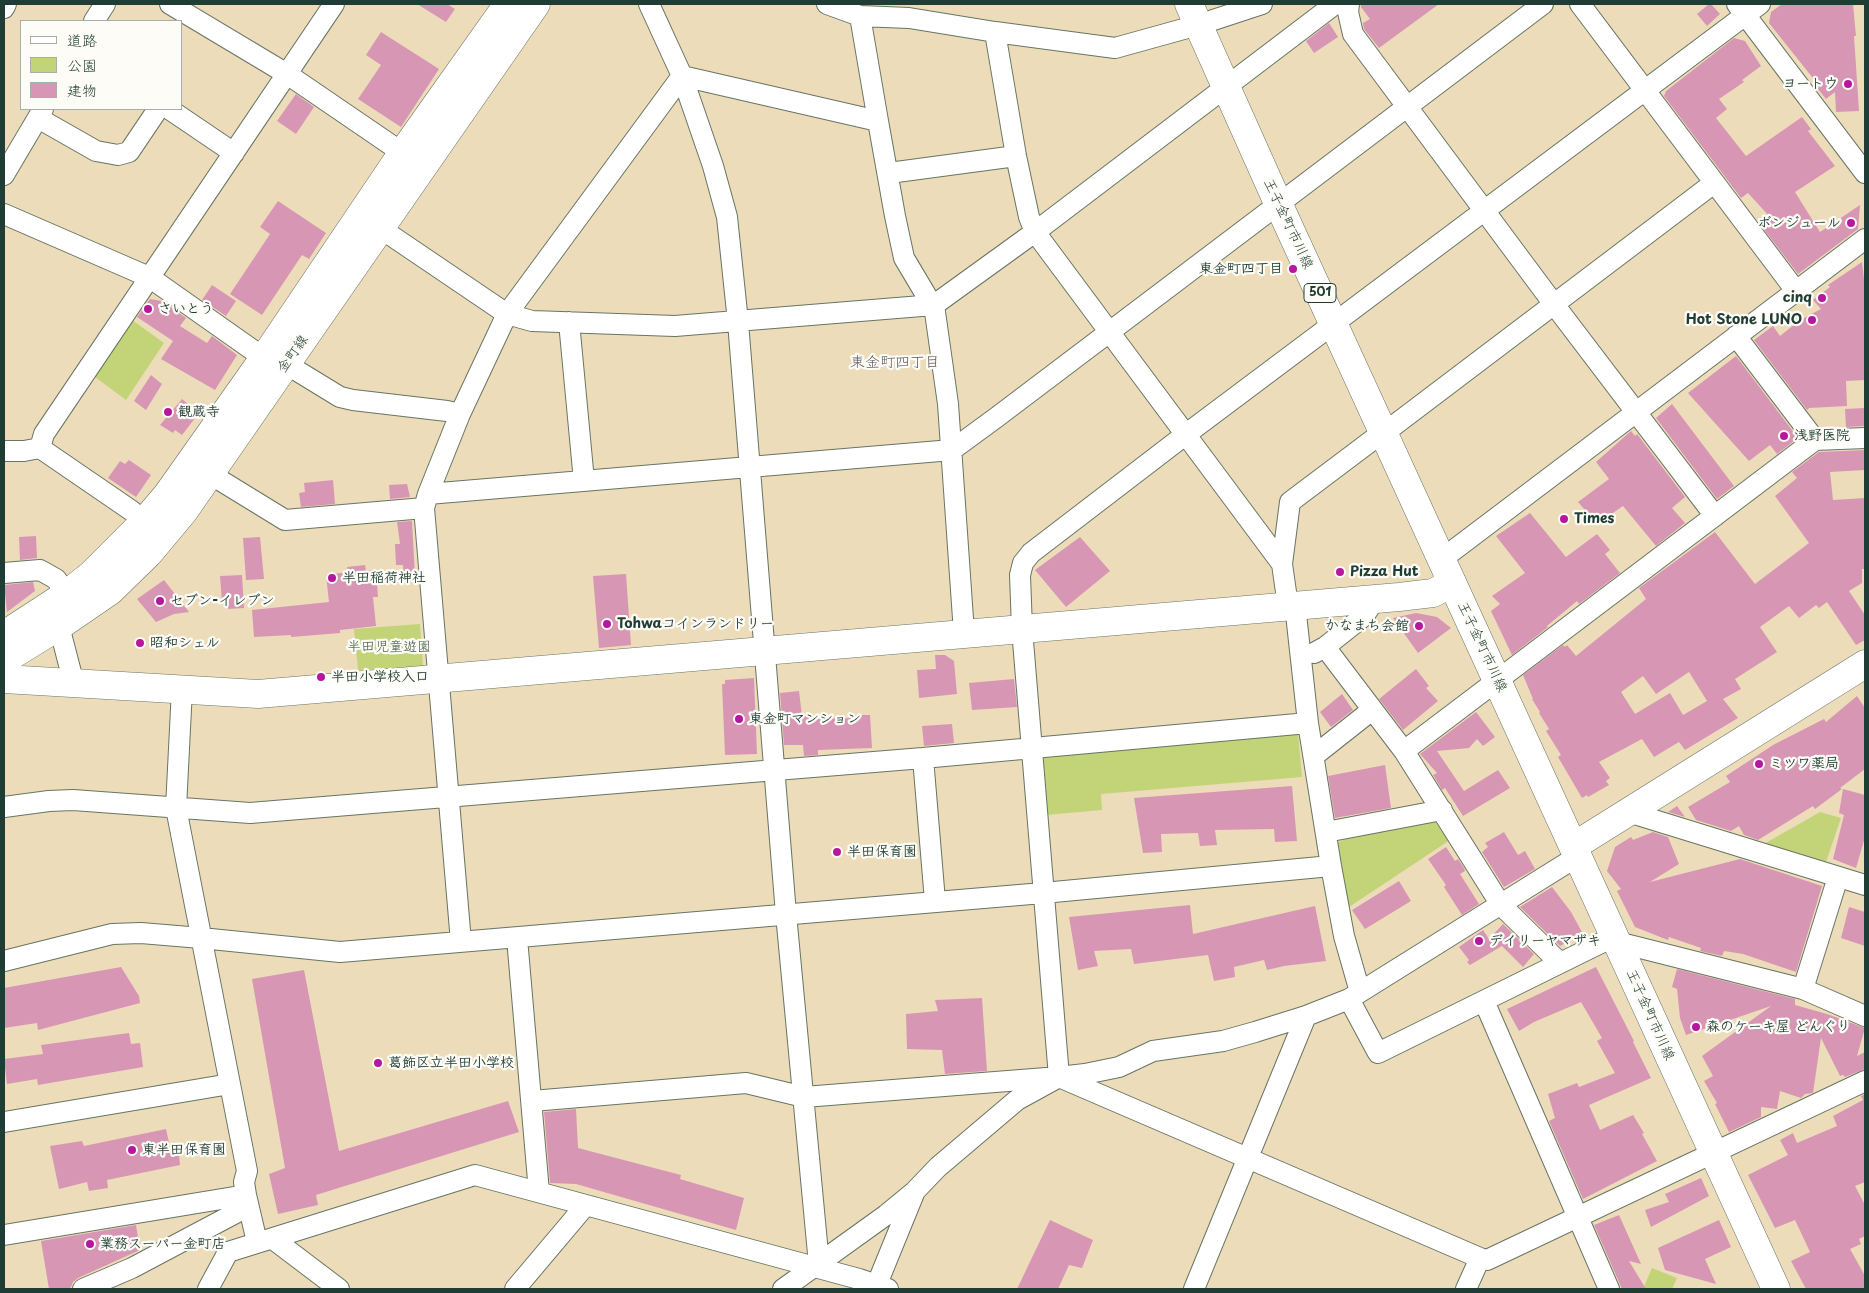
<!DOCTYPE html>
<html>
<head>
<meta charset="utf-8">
<style>
  body { margin:0 }
  #map { position:relative; width:1869px; height:1293px; overflow:hidden; background:#eddcb9; font-family:"Playpen Sans","Klee One",sans-serif }
  canvas { display:block }
  .frame { position:absolute; inset:0; border:5px solid #1f3d34; pointer-events:none }
  .legend { position:absolute; left:20px; top:20px; width:162px; height:90px; box-sizing:border-box; background:#fdfcf7; border:1px solid #a4b0a9; margin:0; padding:6px 9px; list-style:none; font-size:15px; color:#1f3d34 }
  .legend li { display:flex; align-items:center; gap:10px; height:25px }
  .legend b { width:25px; border:1px solid #a4b0a9 }
</style>
</head>
<body>
<div id="map">
<canvas width="1869" height="1293"></canvas>
<div class="frame"></div>
<ul class="legend">
<li><b style="height:6px;background:#fff"></b>道路</li>
<li><b style="height:14px;background:#c2d477"></b>公園</li>
<li><b style="height:14px;background:#d896b5"></b>建物</li>
</ul>
</div>
<script>
const c = document.querySelector('canvas').getContext('2d');
c.lineJoin = 'round';
function fill(path, color) { c.fillStyle = color; c.fill(path, 'evenodd'); }
const toPath = rows => new Path2D(rows.map(r => 'M' + r).join(''));
function trace(path, color, width, dash) { c.strokeStyle = color; c.lineWidth = width; c.lineCap = dash ? 'butt' : 'round'; c.setLineDash(dash || []); c.stroke(path); }
function drawText(font, color, halo, rows, align = 'center') {
  c.font = font + ' "Playpen Sans","Klee One",sans-serif'; c.lineWidth = 4.5; c.setLineDash([]); c.textBaseline = 'middle'; c.strokeStyle = halo; c.fillStyle = color; for (const [text, x, y, turn = 0] of rows) {
    c.save(); c.translate(x, y); c.rotate((+turn || 0) * Math.PI / 180); c.textAlign = isNaN(turn) ? turn : align; if (halo) c.strokeText(text, 0, 0); c.fillText(text, 0, 0); c.restore();
  }
}
fill(toPath([
  [132,320,164,343,126,400,95,377],
  [420,624,423,666,358,670,354,629],
  [1298,734,1302,777,1101,794,1102,810,1045,815,1040,756],
  [1820,812,1841,818,1824,868,1757,848],
  [1435,822,1450,840,1349,907,1337,843,1361,832],
  [1652,1268,1677,1278,1672,1289,1643,1289]
]), '#c2d477');
fill(toPath([
  [417,4,447,4,455,9,446,22],
  [1361,4,1439,4,1379,48,1364,29,1363,23,1370,19,1361,7],
  [1709,4,1711,4,1720,14,1707,26,1697,14],
  [1782,4,1853,4,1856,36,1854,36,1859,111,1836,112,1835,92,1826,99,1814,84,1816,82,1769,23,1771,12],
  [1329,23,1338,37,1314,53,1306,41],
  [381,32,439,69,401,127,358,99,381,65,366,55],
  [1734,38,1745,41,1761,66,1742,80,1744,82,1719,99,1727,109,1716,118,1746,156,1802,117,1811,129,1808,131,1835,166,1795,192,1820,232,1860,205,1858,229,1798,274,1759,223,1769,216,1748,193,1741,198,1664,96,1666,91],
  [296,94,314,107,296,134,277,121],
  [278,201,326,233,309,259,302,255,262,315,230,294,270,234,260,227],
  [1862,262,1864,279,1865,279,1865,380,1846,381,1847,406,1809,408,1807,410,1754,340,1773,326,1780,336,1800,320,1821,309,1813,300,1830,287,1828,285],
  [212,285,236,301,226,316,202,300],
  [150,299,162,301,186,318,180,326,207,343,212,336,237,355,215,390,161,359,173,341,137,317],
  [1736,356,1798,438,1777,454,1770,445,1749,461,1688,393],
  [151,375,162,384,146,410,134,401],
  [182,399,194,409,190,413,196,417,182,435,175,430,173,433,160,425],
  [1672,404,1734,486,1717,499,1656,418],
  [1865,408,1865,426,1846,427,1845,409],
  [1631,431,1635,436,1637,434,1685,497,1672,508,1685,523,1656,546,1623,506,1597,524,1578,502,1609,479,1596,462],
  [1865,450,1865,470,1830,472,1833,500,1865,498,1865,569,1862,569,1862,583,1849,591,1865,615,1865,640,1856,645,1827,602,1819,608,1816,605,1799,618,1789,606,1760,627,1777,652,1735,679,1741,689,1723,699,1738,718,1685,750,1679,742,1654,757,1642,739,1599,762,1610,778,1606,781,1609,785,1588,797,1587,795,1582,798,1558,757,1561,755,1546,731,1549,729,1539,713,1540,712,1532,699,1533,699,1523,675,1563,645,1565,647,1567,645,1576,656,1646,599,1639,588,1715,532,1755,584,1809,543,1775,496,1797,478,1792,472,1819,452],
  [1689,672,1707,701,1683,715,1670,693,1635,714,1621,692,1643,676,1656,694],
  [129,460,151,475,136,497,108,478,120,461,125,464],
  [333,480,335,504,301,507,299,493,305,492,304,483],
  [407,484,410,497,390,499,389,485],
  [1530,513,1566,557,1597,534,1610,550,1605,554,1620,573,1579,604,1577,601,1547,626,1548,627,1512,655,1491,611,1500,604,1492,596,1525,573,1496,536],
  [412,521,415,577,404,578,403,565,396,565,395,544,400,544,397,522],
  [36,536,37,558,20,560,19,537],
  [260,537,264,579,246,580,243,538],
  [1080,537,1110,571,1066,607,1035,570],
  [365,565,366,571,376,570,378,597,373,597,376,626,340,630,340,633,291,637,291,635,254,637,252,610,329,602,326,575,348,572,347,567],
  [626,574,631,645,599,648,593,576],
  [242,575,244,608,228,609,228,602,222,602,220,576],
  [164,580,189,612,174,614,156,622,137,599],
  [33,582,35,591,7,612,4,585],
  [1416,613,1437,617,1451,628,1418,653,1393,618],
  [935,655,945,655,954,661,957,694,919,698,917,670,936,669],
  [1416,669,1429,686,1426,688,1438,701,1403,730,1379,699],
  [754,678,757,754,725,755,722,684,725,684,725,680],
  [1014,679,1017,707,972,710,969,683],
  [799,691,802,716,813,715,813,719,855,718,855,715,870,715,872,748,818,750,818,755,804,756,803,745,784,745,780,693],
  [1342,694,1353,710,1331,727,1320,712],
  [1857,696,1865,708,1865,769,1840,788,1842,789,1815,809,1813,806,1758,840,1744,835,1739,826,1731,831,1696,820,1688,807,1730,782,1726,776,1773,745,1824,719,1826,722],
  [1476,712,1495,737,1483,746,1477,739,1469,748,1437,751,1464,791,1498,770,1510,788,1463,816,1445,788,1442,790,1433,775,1437,773,1420,754],
  [952,724,954,743,924,746,922,726],
  [1385,765,1391,808,1335,818,1328,776],
  [1292,786,1297,841,1275,842,1274,829,1215,830,1217,845,1200,846,1198,833,1161,834,1162,852,1143,853,1134,798],
  [1843,789,1865,795,1865,837,1856,868,1833,859,1844,815,1839,813],
  [1677,806,1685,817,1668,812],
  [1504,832,1518,855,1525,851,1535,869,1504,887,1482,852,1488,847,1485,843],
  [1653,832,1668,837,1679,864,1650,882,1740,859,1822,886,1796,972,1743,954,1724,951,1722,956,1700,951,1701,948,1669,937,1668,940,1635,927,1617,891,1621,889,1607,871,1615,847,1631,837,1633,840],
  [1446,847,1455,861,1458,859,1464,868,1465,871,1460,874,1479,904,1462,915,1444,887,1446,885,1428,859],
  [1399,881,1411,901,1365,929,1352,910],
  [1552,887,1571,912,1583,934,1560,946,1520,907],
  [1190,905,1193,934,1315,906,1326,961,1284,966,1267,970,1264,960,1234,967,1235,977,1214,981,1208,955,1134,964,1131,949,1094,951,1098,966,1078,970,1069,917],
  [1849,907,1865,912,1865,946,1841,938],
  [1503,924,1534,954,1523,967,1502,946,1470,965,1467,962,1469,960,1459,947,1483,930,1489,939],
  [121,967,139,996,140,1003,38,1030,37,1023,4,1028,4,988],
  [1596,967,1634,1041,1633,1042,1651,1078,1589,1105,1600,1130,1633,1115,1644,1133,1642,1134,1657,1161,1583,1199,1549,1121,1555,1118,1548,1094,1577,1083,1579,1087,1615,1073,1597,1041,1602,1038,1581,1002,1534,1022,1519,1031,1507,1009],
  [1677,969,1795,999,1795,1005,1827,1014,1865,1028,1857,1056,1865,1052,1865,1069,1845,1077,1843,1075,1840,1076,1821,1038,1813,1093,1805,1094,1801,1098,1780,1091,1777,1109,1761,1107,1761,1117,1729,1132,1715,1104,1717,1103,1704,1081,1713,1076,1702,1056,1771,1006,1686,1035,1680,1018,1677,989,1672,987],
  [304,970,339,1151,508,1101,519,1132,316,1195,318,1205,278,1214,269,1174,285,1168,252,979],
  [982,998,987,1071,945,1074,942,1050,907,1049,906,1014,938,1011,935,1000],
  [129,1033,131,1044,140,1043,143,1067,38,1085,37,1079,7,1084,4,1059,43,1054,41,1045],
  [1865,1094,1865,1182,1855,1186,1865,1205,1865,1236,1859,1239,1861,1244,1850,1249,1865,1276,1865,1289,1806,1289,1791,1261,1810,1252,1795,1220,1775,1228,1748,1175,1788,1155,1780,1140,1793,1133,1797,1143,1837,1126,1833,1116,1863,1100,1861,1096],
  [576,1109,578,1148,681,1175,680,1179,744,1198,736,1230,576,1184,550,1183,544,1112],
  [166,1129,170,1147,178,1144,180,1165,107,1180,108,1188,89,1191,87,1182,59,1189,50,1146,82,1141,84,1146],
  [1701,1178,1709,1196,1651,1227,1645,1210,1669,1202,1665,1194],
  [1619,1215,1641,1264,1629,1261,1646,1289,1622,1289,1594,1225],
  [1050,1220,1093,1240,1082,1268,1069,1265,1058,1289,1017,1289],
  [1719,1220,1731,1247,1705,1259,1716,1284,1665,1270,1658,1248],
  [136,1225,140,1250,78,1278,73,1282,70,1289,49,1289,41,1241]
]), '#d896b5');
const street = toPath([
  [170,4,287,74,413,160],
  [649,4,682,76,713,166,727,217,738,322,786,914,819,1264],
  [827,4,860,16,909,18,995,32,1115,48,1198,25,1262,4],
  [1349,4,1348,12,1353,34,1553,303,1715,516],
  [1580,4,1796,291],
  [1737,4,1865,173],
  [4,8,6,4],
  [860,16,878,121],
  [94,21,105,4],
  [995,32,1016,156,1029,217,1035,232,1282,564],
  [169,109,234,153],
  [38,118,96,151,118,155,129,152,158,109],
  [889,173,1016,156],
  [4,175,43,109],
  [4,214,149,277,264,358],
  [380,228,507,314,532,321,675,326,934,305,1035,232,1335,4],
  [934,305,948,404,964,633],
  [569,322,584,481],
  [1736,336,1815,440],
  [286,364,340,397,353,400,447,411,460,414],
  [1384,433,1714,183],
  [40,448,44,434,334,4],
  [4,451,24,451,40,448,132,511,144,522],
  [210,474,285,520,424,508],
  [428,494,952,450,997,417,1543,4],
  [1442,559,1865,239],
  [4,573,40,570,56,579,67,594],
  [1295,605,1308,723,1331,866,1344,936,1360,992],
  [1288,606,1282,564,1290,502,1383,432],
  [59,626,74,684],
  [1325,647,1404,751,1501,905,1560,963],
  [1314,653,1325,647,1364,616,1375,599],
  [182,689,176,808,247,1171,244,1182,246,1195],
  [1404,751,1815,440,1865,438],
  [1315,755,1372,710],
  [923,758,935,901],
  [4,807,49,801,73,800,250,813,923,758,1308,723],
  [1628,812,1865,885],
  [1326,832,1442,810],
  [517,938,539,1192],
  [461,942,424,508,428,494,460,414,507,314,682,76,878,121,895,216,904,258,932,305],
  [1617,942,1803,989,1865,1016],
  [4,961,112,934,141,933,201,938,340,952,1043,893,1331,866],
  [1803,989,1838,877],
  [1349,999,1378,1053,1615,936],
  [1484,1001,1609,1289],
  [1059,1077,1022,629,1020,575,1023,563,1031,553,1185,435,1760,4],
  [532,1101,746,1083,804,1097,1059,1077,1480,1258],
  [4,1122,230,1084],
  [4,1235,246,1195,257,1242],
  [273,1239,339,1289],
  [83,1289,132,1268,247,1207],
  [208,1289,228,1252,475,1175,859,1279,888,1289],
  [515,1289,585,1206],
  [783,1289,886,1215,914,1192],
  [875,1289,915,1191,938,1167,1017,1100,1059,1077,1085,1074,1119,1067,1153,1051,1223,1041,1255,1032,1306,1016,1349,999,1578,856],
  [1194,1289,1306,1016],
  [1466,1289,1480,1258,1487,1260,1865,1081]
]);
const secondary = toPath([
  [4,635,67,594,92,574,144,522,167,495,264,358,403,152,508,4],
  [4,660,59,626,110,591,149,553,184,511,536,4],
  [4,679,258,694,1399,597,1433,593,1452,583],
  [1574,846,1865,664]
]);
const primary = toPath([
  [1189,4,1278,203,1776,1289]
]);
trace(street, '#677563', 22);
trace(secondary, '#677563', 29);
trace(primary, '#677563', 29);
trace(street, '#fff', 20);
trace(secondary, '#fff', 28);
trace(primary, '#fff', 28);
for (const [x, y, r, color] of [
  [1848,84,5,"#b5179e"],
  [1851,223,5,"#b5179e"],
  [1293,269,5,"#b5179e"],
  [1822,298,5,"#b5179e"],
  [148,309,5,"#b5179e"],
  [1812,320,5,"#b5179e"],
  [168,412,5,"#b5179e"],
  [1784,436,5,"#b5179e"],
  [1564,519,5,"#b5179e"],
  [1340,572,5,"#b5179e"],
  [332,578,5,"#b5179e"],
  [160,601,5,"#b5179e"],
  [607,624,5,"#b5179e"],
  [1419,626,5,"#b5179e"],
  [140,643,5,"#b5179e"],
  [321,677,5,"#b5179e"],
  [739,719,5,"#b5179e"],
  [1759,764,5,"#b5179e"],
  [837,852,5,"#b5179e"],
  [1479,941,5,"#b5179e"],
  [1696,1027,5,"#b5179e"],
  [378,1063,5,"#b5179e"],
  [132,1150,5,"#b5179e"],
  [90,1244,5,"#b5179e"]
]) { const dot = new Path2D(); dot.arc(x, y, r, 0, 2 * Math.PI); c.fillStyle = color; c.fill(dot); trace(dot, '#fdfcf7', 2); }
for (const [x, y, w] of [
  [1320,293,32]
]) { const box = new Path2D(); box.roundRect(x - w / 2, y - 9.5, w, 19, 4); c.fillStyle = '#fdfcf7'; c.fill(box); trace(box, '#1f3d34', 1); }
drawText('bold 12px', '#1f3d34', null, [
  ["501",1320,293]
]);
drawText('bold 14px', '#1f3d34', '#fdfcf7', [
  ["ヨートウ",1838,84,"right"],
  ["ボンジュール",1841,223,"right"],
  ["東金町四丁目",1283,269,"right"],
  ["cinq",1812,298,"right"],
  ["さいとう",158,309],
  ["Hot Stone LUNO",1802,320,"right"],
  ["観蔵寺",178,412],
  ["浅野医院",1794,436],
  ["Times",1574,519],
  ["Pizza Hut",1350,572],
  ["半田稲荷神社",342,578],
  ["セブン-イレブン",170,601],
  ["Tohwaコインランドリー",617,624],
  ["かなまち会館",1409,626,"right"],
  ["昭和シェル",150,643],
  ["半田小学校入口",331,677],
  ["東金町マンション",749,719],
  ["ミツワ薬局",1769,764],
  ["半田保育園",847,852],
  ["デイリーヤマザキ",1489,941],
  ["森のケーキ屋 どんぐり",1706,1027],
  ["葛飾区立半田小学校",388,1063],
  ["東半田保育園",142,1150],
  ["業務スーパー金町店",100,1244]
], 'left');
drawText('14px', '#1f3d34', '#fdfcf7', [
  ["王子金町市川線",1288,224,65],
  ["金町線",293,354,-55],
  ["王子金町市川線",1482,647,65],
  ["王子金町市川線",1650,1015,66]
]);
drawText('14px', '#405b41', '#fdfcf7', [
  ["半田児童遊園",389,647]
]);
drawText('15px', '#605c61', '#fdfcf7', [
  ["東金町四丁目",895,363]
]);
</script>
</body>
</html>
